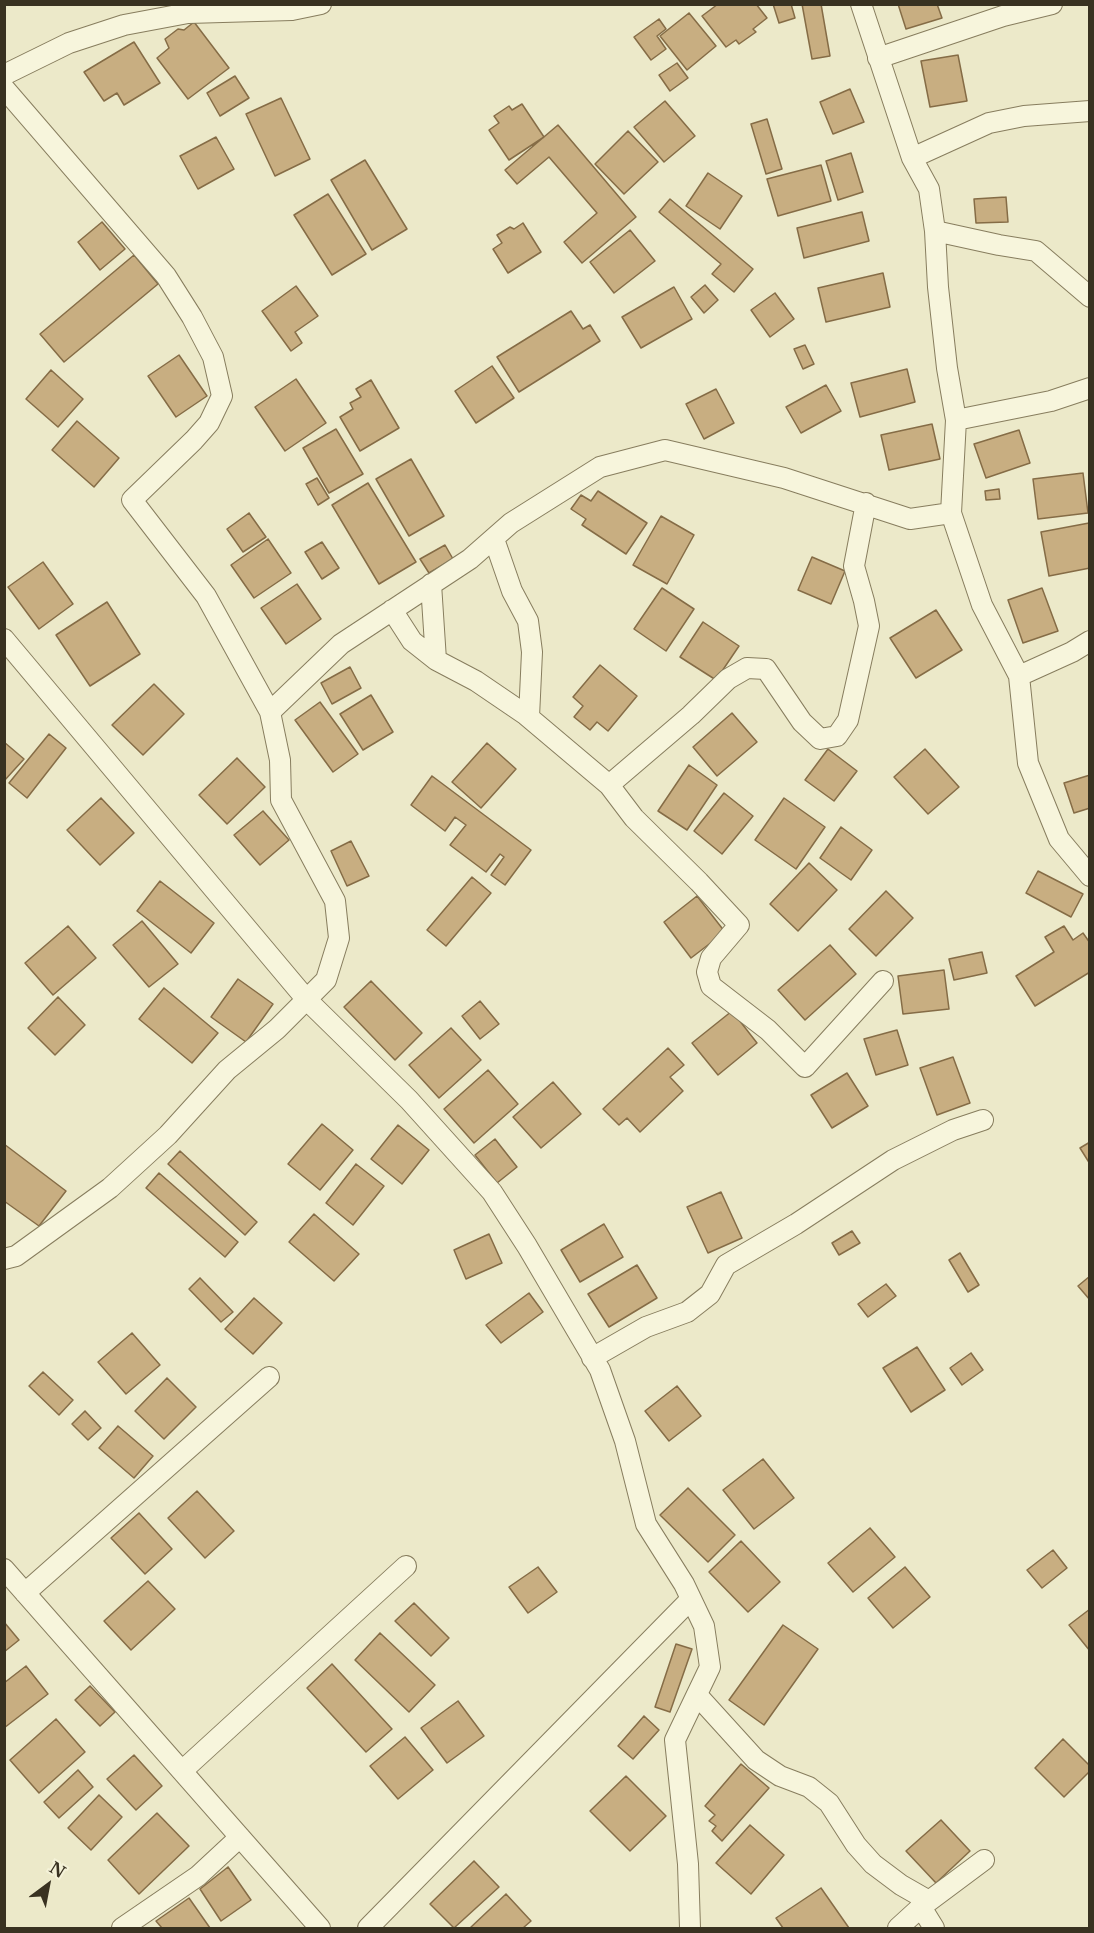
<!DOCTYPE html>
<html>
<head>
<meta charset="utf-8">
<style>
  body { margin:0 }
  #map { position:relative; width:1094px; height:1933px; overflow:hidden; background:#ece9c9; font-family:"Libre Baskerville",serif }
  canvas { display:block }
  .frame { position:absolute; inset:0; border:6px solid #393221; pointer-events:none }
  .north { position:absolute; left:18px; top:1855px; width:60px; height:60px; -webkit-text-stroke:4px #f4f2d8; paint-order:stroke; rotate:32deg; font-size:16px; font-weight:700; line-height:24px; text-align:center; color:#393221 }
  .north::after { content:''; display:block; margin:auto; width:21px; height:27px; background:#393221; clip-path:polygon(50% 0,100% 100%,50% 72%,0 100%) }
</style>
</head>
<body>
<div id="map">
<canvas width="1094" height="1933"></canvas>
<div class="frame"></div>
<div class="north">N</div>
</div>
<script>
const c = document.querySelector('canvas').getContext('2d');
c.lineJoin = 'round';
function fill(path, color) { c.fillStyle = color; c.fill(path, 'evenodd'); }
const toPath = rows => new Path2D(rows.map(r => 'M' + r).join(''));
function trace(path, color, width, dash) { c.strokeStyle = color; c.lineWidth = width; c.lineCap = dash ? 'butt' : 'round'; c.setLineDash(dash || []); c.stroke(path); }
const building = toPath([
  [718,4,756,4,767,18,753,29,756,32,739,44,736,40,726,47,702,16,718,4],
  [773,4,791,4,795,18,779,23,773,4],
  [802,4,821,4,830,56,812,59,802,4],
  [898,4,937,4,942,18,906,29,898,4],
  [689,13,716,46,687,70,660,36,689,13],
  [659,19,666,29,657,36,666,49,651,60,634,37,659,19],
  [194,22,229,68,188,99,157,58,169,48,165,39,178,29,184,30,194,22],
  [134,42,160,83,124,105,117,93,104,101,84,72,134,42],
  [958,55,967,101,930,107,921,61,958,55],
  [677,63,688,78,670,91,659,75,677,63],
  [235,76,249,98,220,116,207,93,235,76],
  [850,89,864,122,833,134,820,102,850,89],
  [281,98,310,159,275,176,246,114,281,98],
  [665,101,695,136,664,162,634,127,665,101],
  [522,104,544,137,509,160,489,130,499,123,494,116,509,106,512,110,522,104],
  [767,119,782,169,766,174,751,124,767,119],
  [558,125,636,217,582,263,564,242,597,213,549,157,517,184,505,170,558,125],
  [628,131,658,162,624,194,595,164,628,131],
  [216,137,234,169,198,189,180,156,216,137],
  [851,153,863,192,838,200,826,161,851,153],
  [365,160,407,229,372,250,331,180,365,160],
  [821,165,831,201,778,216,767,179,821,165],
  [708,173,742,196,720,229,686,206,708,173],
  [328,194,366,254,332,275,294,215,328,194],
  [1006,197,1008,222,976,223,974,199,1006,197],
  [670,199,753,269,734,292,712,274,721,264,659,212,670,199],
  [862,212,869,241,804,258,797,228,862,212],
  [102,222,125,249,100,270,78,242,102,222],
  [523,223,541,252,508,273,493,249,502,243,497,235,510,227,514,229,523,223],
  [630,230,655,261,614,293,590,262,630,230],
  [134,255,158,284,64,362,40,334,134,255],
  [883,273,890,307,826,322,818,288,883,273],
  [705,285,718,300,704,313,691,297,705,285],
  [296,286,318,316,295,332,302,343,291,351,262,311,296,286],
  [674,287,692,319,641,348,622,317,674,287],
  [775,293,794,319,770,337,751,310,775,293],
  [571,311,583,329,590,325,600,341,519,392,497,357,571,311],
  [805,345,814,364,803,369,794,349,805,345],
  [179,355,207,396,176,417,148,376,179,355],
  [492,366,514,398,476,423,455,391,492,366],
  [907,369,915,402,860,417,851,383,907,369],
  [51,370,83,399,58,427,26,399,51,370],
  [296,379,326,423,285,451,255,407,296,379],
  [371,380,399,428,360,451,340,417,353,409,350,403,361,397,356,389,371,380],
  [826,385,841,411,801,433,786,407,826,385],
  [716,389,734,423,704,439,686,404,716,389],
  [77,421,119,458,94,487,52,450,77,421],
  [932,424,940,459,889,470,881,435,932,424],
  [336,429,363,474,329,493,303,448,336,429],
  [1019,430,1030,463,986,478,974,444,1019,430],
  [411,459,444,516,409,536,376,479,411,459],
  [1083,473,1088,513,1038,519,1033,479,1083,473],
  [317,478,329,498,318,505,306,484,317,478],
  [368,483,416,562,379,584,332,505,368,483],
  [999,489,1000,499,986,500,985,491,999,489],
  [598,491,647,523,626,554,582,525,586,519,571,509,581,495,591,501,598,491],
  [249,513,266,537,243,552,227,529,249,513],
  [661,516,694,535,667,584,633,565,661,516],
  [1089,523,1090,568,1049,576,1041,532,1089,523],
  [268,539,291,573,254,598,231,565,268,539],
  [322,542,339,568,322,579,305,552,322,542],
  [445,545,453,559,429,573,420,559,445,545],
  [812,557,845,571,831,604,798,590,812,557],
  [43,562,73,604,39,629,8,587,43,562],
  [297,584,321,619,286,644,261,608,297,584],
  [662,588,694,609,666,651,634,629,662,588],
  [1042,588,1058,631,1023,643,1008,600,1042,588],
  [107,602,140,654,90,686,56,635,107,602],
  [936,610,962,650,916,678,890,638,936,610],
  [703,622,739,646,716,680,680,657,703,622],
  [600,665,637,696,608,731,597,722,590,730,574,717,583,706,573,697,600,665],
  [350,667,361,688,332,704,321,683,350,667],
  [154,684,184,714,143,755,112,725,154,684],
  [371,695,393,732,363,750,340,714,371,695],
  [320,702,358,754,333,772,295,720,320,702],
  [732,713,757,742,717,776,693,747,732,713],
  [49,734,66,748,27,798,9,783,49,734],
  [4,742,24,759,4,781,4,742],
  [487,743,516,769,481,808,452,782,487,743],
  [828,749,857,771,834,801,805,780,828,749],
  [925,749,959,787,928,814,894,777,925,749],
  [237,758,265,787,227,824,199,795,237,758],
  [689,765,717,785,687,830,658,811,689,765],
  [1090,775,1090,808,1074,813,1064,783,1090,775],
  [432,776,531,850,505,885,491,875,504,857,500,854,486,872,450,845,466,825,455,817,445,831,411,805,432,776],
  [724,793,753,816,722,854,694,831,724,793],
  [101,798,134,833,100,865,67,830,101,798],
  [784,798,825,827,796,869,755,840,784,798],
  [263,811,289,840,260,865,234,835,263,811],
  [841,827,872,850,851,880,820,858,841,827],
  [351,841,369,876,347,886,331,851,351,841],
  [809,863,837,890,798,931,770,904,809,863],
  [1038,871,1083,894,1071,917,1026,893,1038,871],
  [472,877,491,893,446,946,427,930,472,877],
  [160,881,214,923,191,953,137,911,160,881],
  [886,891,913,918,876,956,849,929,886,891],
  [697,896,725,932,691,958,664,922,697,896],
  [142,921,178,964,149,987,113,945,142,921],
  [68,926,96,958,53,995,25,963,68,926],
  [1064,926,1073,940,1083,933,1090,943,1090,972,1035,1006,1016,976,1054,952,1045,937,1064,926],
  [830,945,856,974,805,1020,778,990,830,945],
  [982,952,987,973,954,980,949,959,982,952],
  [944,970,949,1009,903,1014,898,976,944,970],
  [238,979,273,1004,246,1042,211,1017,238,979],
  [371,981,422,1033,395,1060,344,1007,371,981],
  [164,988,218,1033,192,1063,139,1019,164,988],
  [58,997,85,1025,55,1055,28,1028,58,997],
  [480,1001,499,1024,480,1039,462,1016,480,1001],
  [732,1011,757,1043,718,1075,692,1043,732,1011],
  [451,1028,481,1060,439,1098,409,1065,451,1028],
  [897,1030,908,1065,876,1075,864,1039,897,1030],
  [668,1048,684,1065,670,1077,683,1091,640,1132,627,1118,619,1125,603,1109,668,1048],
  [953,1057,970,1103,937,1115,920,1068,953,1057],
  [488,1070,518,1104,474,1143,444,1109,488,1070],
  [847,1073,868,1106,832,1128,811,1095,847,1073],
  [553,1082,581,1114,541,1148,513,1117,553,1082],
  [322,1124,353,1150,320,1190,288,1164,322,1124],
  [398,1125,429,1150,402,1184,371,1159,398,1125],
  [495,1139,517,1167,497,1183,475,1155,495,1139],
  [1090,1142,1090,1164,1080,1148,1090,1142],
  [4,1144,66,1191,39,1226,4,1201,4,1144],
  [180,1151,257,1222,245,1235,168,1164,180,1151],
  [356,1164,384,1186,353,1225,326,1203,356,1164],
  [159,1173,238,1242,225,1257,146,1188,159,1173],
  [721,1192,742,1238,708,1253,687,1207,721,1192],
  [314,1214,359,1254,334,1281,289,1242,314,1214],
  [604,1224,623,1257,580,1282,561,1250,604,1224],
  [852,1231,860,1243,839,1255,832,1243,852,1231],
  [489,1234,502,1263,466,1279,454,1250,489,1234],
  [960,1253,979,1285,968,1292,949,1260,960,1253],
  [637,1265,657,1298,609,1327,588,1294,637,1265],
  [1090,1276,1090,1300,1078,1286,1090,1276],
  [200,1278,233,1312,221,1322,189,1289,200,1278],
  [886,1284,896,1296,868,1317,858,1304,886,1284],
  [529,1293,543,1312,501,1343,486,1325,529,1293],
  [254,1298,282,1323,253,1354,225,1329,254,1298],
  [132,1333,160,1365,126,1394,98,1362,132,1333],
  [917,1347,945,1390,911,1412,883,1368,917,1347],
  [971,1353,983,1370,962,1385,950,1368,971,1353],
  [43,1372,73,1400,59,1415,29,1386,43,1372],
  [167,1378,196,1407,164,1439,135,1411,167,1378],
  [677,1386,701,1416,669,1441,645,1411,677,1386],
  [85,1411,101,1428,88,1440,72,1424,85,1411],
  [118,1426,153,1456,134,1478,99,1448,118,1426],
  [763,1459,794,1498,754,1529,723,1490,763,1459],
  [688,1488,735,1535,708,1562,660,1515,688,1488],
  [197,1491,234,1531,205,1558,168,1518,197,1491],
  [139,1513,172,1549,145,1574,111,1538,139,1513],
  [870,1528,895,1557,853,1592,828,1563,870,1528],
  [741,1541,780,1582,748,1612,709,1572,741,1541],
  [1053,1550,1067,1568,1042,1588,1027,1570,1053,1550],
  [538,1567,557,1592,528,1613,509,1587,538,1567],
  [905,1567,930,1597,893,1628,868,1598,905,1567],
  [148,1581,175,1609,131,1650,104,1621,148,1581],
  [414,1603,449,1638,431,1656,395,1621,414,1603],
  [1090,1609,1090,1651,1069,1625,1090,1609],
  [4,1622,19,1640,4,1652,4,1622],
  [783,1625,818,1649,764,1725,729,1700,783,1625],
  [380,1633,435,1685,409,1712,355,1660,380,1633],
  [676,1644,692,1649,670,1712,655,1707,676,1644],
  [332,1664,392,1729,366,1752,307,1688,332,1664],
  [26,1666,48,1694,4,1728,4,1683,26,1666],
  [90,1686,115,1712,100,1726,75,1700,90,1686],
  [458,1701,484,1736,447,1763,421,1728,458,1701],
  [644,1716,659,1730,633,1759,618,1746,644,1716],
  [56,1719,85,1752,39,1793,10,1760,56,1719],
  [405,1737,433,1770,398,1799,370,1766,405,1737],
  [1063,1739,1090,1766,1090,1771,1064,1797,1035,1768,1063,1739],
  [134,1755,162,1786,136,1810,107,1779,134,1755],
  [741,1764,769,1788,722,1841,712,1831,716,1826,709,1821,715,1815,705,1806,741,1764],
  [78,1770,93,1787,59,1818,44,1802,78,1770],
  [626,1776,666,1816,630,1851,590,1811,626,1776],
  [99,1795,122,1817,91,1850,68,1828,99,1795],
  [157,1813,189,1846,139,1894,108,1860,157,1813],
  [941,1820,970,1851,936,1883,906,1851,941,1820],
  [750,1825,784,1855,751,1894,716,1863,750,1825],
  [474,1861,499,1887,454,1928,430,1904,474,1861],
  [228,1867,251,1900,221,1921,200,1889,228,1867],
  [821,1888,849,1928,783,1928,776,1918,821,1888],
  [506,1894,531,1921,523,1928,470,1928,506,1894],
  [189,1898,210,1928,162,1928,156,1921,189,1898]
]);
fill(building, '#c8ae81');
trace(building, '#856c46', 1.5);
const minor = toPath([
  [861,4,912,158,929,189,935,231,938,287,947,368,956,420,951,513,982,605,1019,676,1028,763,1059,839,1090,876],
  [878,58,1003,16,1052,4],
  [4,75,69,43,124,25,188,13,292,10,321,4],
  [4,88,166,276,192,317,213,357,222,396,209,423,194,440,132,500,206,596,270,712,280,760,281,800,335,901,339,938,326,980,277,1029,227,1070,168,1135,110,1188,16,1256,4,1259],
  [912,158,989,123,1024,116,1090,111],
  [935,231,999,245,1036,251,1090,297],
  [956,420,1051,401,1090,388],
  [494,539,512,591,528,621,532,652,529,717],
  [431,584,436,660],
  [392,610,412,641,436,660,476,681,526,715,609,785,634,818,699,882,739,925,711,958,707,972,711,986,768,1030,805,1067,883,981],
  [4,639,307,1000,409,1100,492,1192,527,1246,600,1370,625,1441,646,1524,684,1584,704,1626,710,1667,675,1740,688,1864,690,1928],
  [1019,676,1072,652,1090,641],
  [270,712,341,644,470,559,511,523,600,467,665,450,784,478,910,519,951,513],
  [609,785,691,715,728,679,747,668,766,669,802,722,820,739,837,736,848,720,869,626,864,601,854,566,866,503],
  [592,1358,646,1327,687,1312,710,1294,726,1265,796,1224,893,1160,953,1130,983,1120],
  [4,1569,320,1928],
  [25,1593,269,1377],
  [697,1695,756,1760,780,1776,809,1787,829,1803,856,1845,873,1864,901,1885,929,1901],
  [182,1771,406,1566],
  [921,1907,934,1928],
  [122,1928,198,1876,240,1837],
  [368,1928,691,1599],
  [898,1928,921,1907,984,1860]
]);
trace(minor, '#877d5e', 22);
trace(minor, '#f7f5dc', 20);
</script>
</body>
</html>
